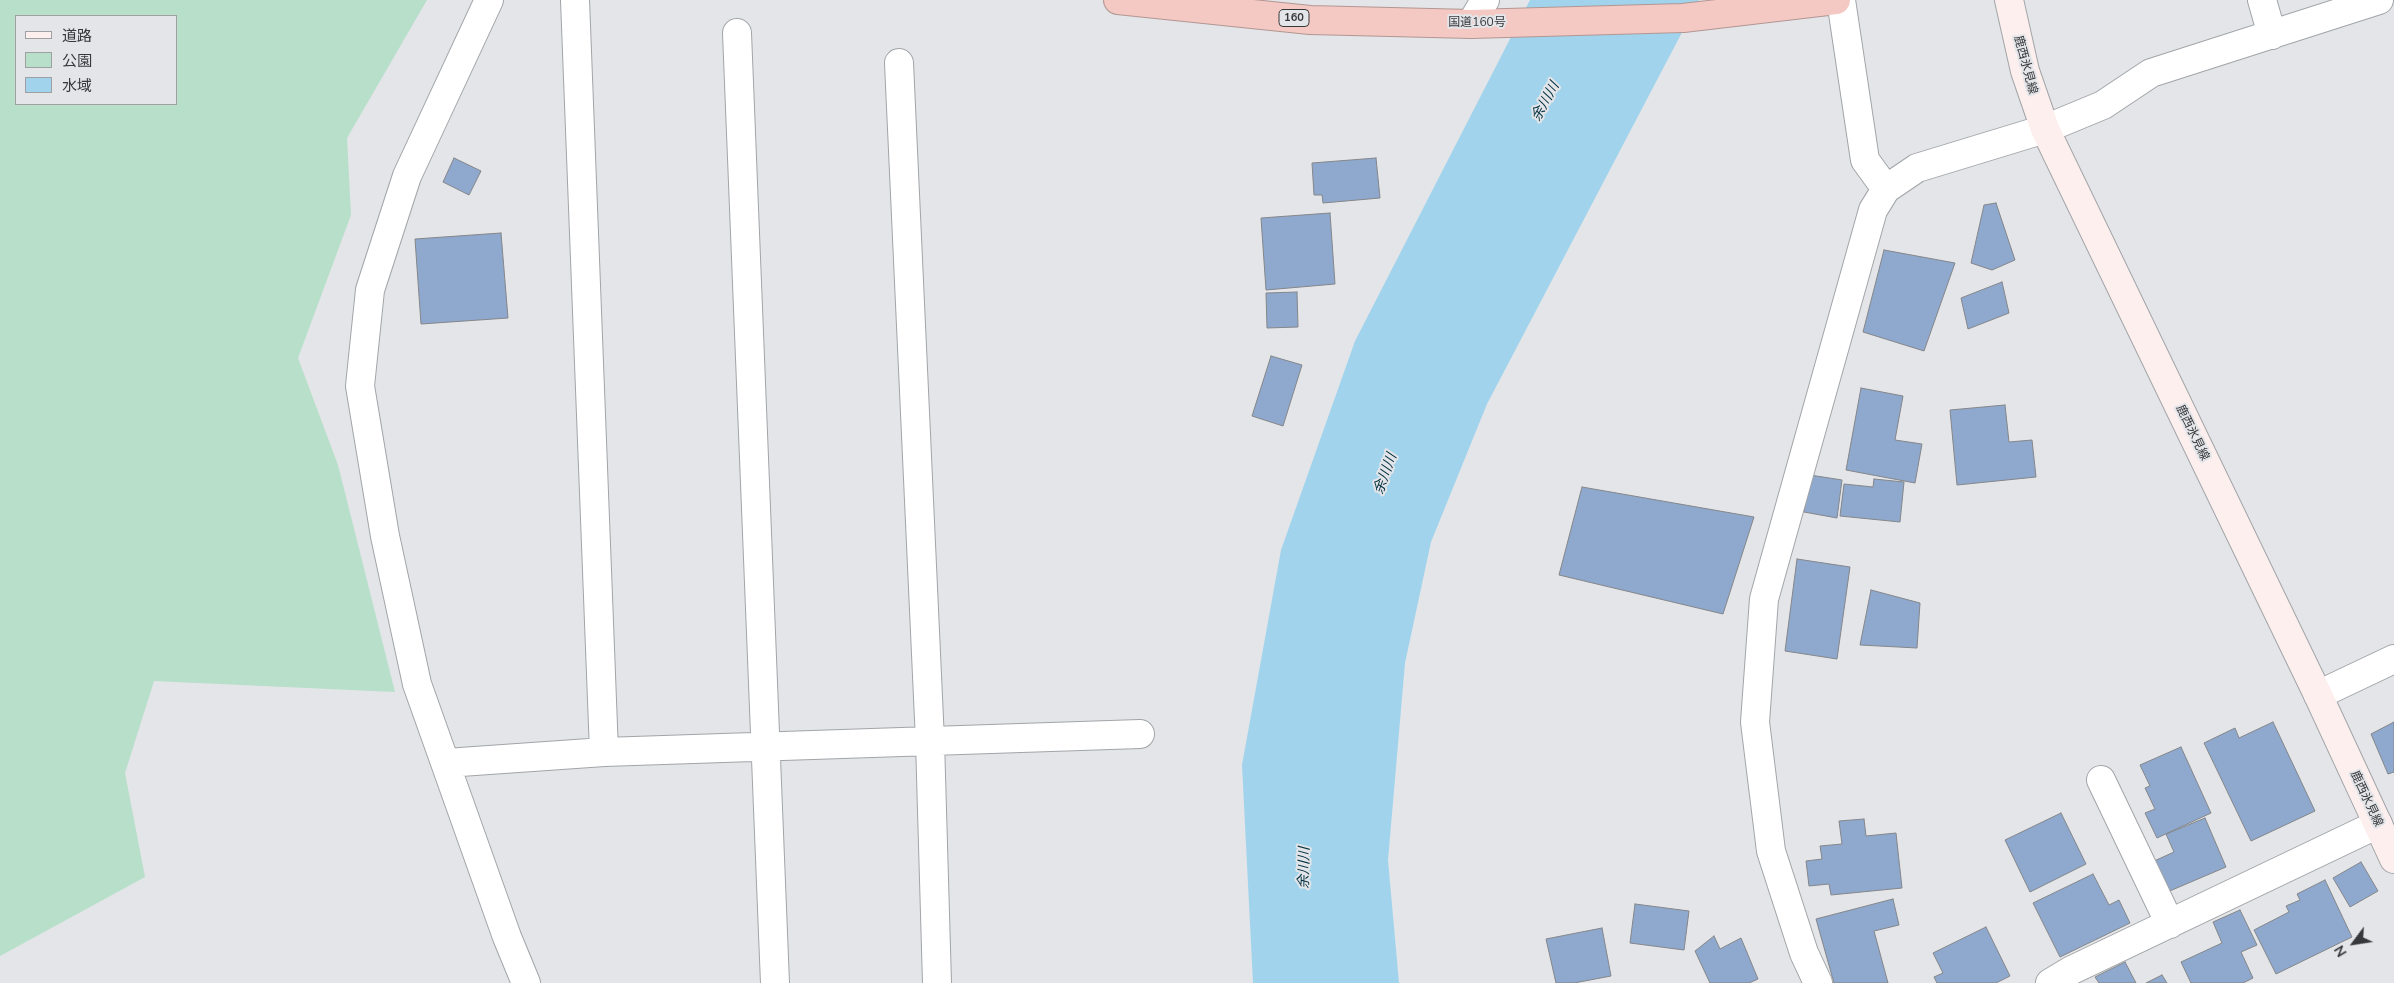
<!DOCTYPE html>
<html>
<head>
<meta charset="utf-8">
<style>
  body { margin:0 }
  #map { position:relative; width:2394px; height:983px; overflow:hidden; background:#e3e5e8; font-family:"Nunito Sans","Noto Sans JP",sans-serif }
  canvas { display:block }
  .legend { position:absolute; left:15px; top:15px; width:162px; height:90px; box-sizing:border-box; background:#e3e5e8; border:1px solid #9ea0a2; margin:0; padding:6px 9px; list-style:none; font-size:15px; color:#37383a }
  .legend li { display:flex; align-items:center; gap:10px; height:25px }
  .legend b { width:25px; border:1px solid #9ea0a2 }
  .north { position:absolute; left:2329px; top:918px; width:50px; height:50px; -webkit-text-stroke:4px #e3e5e8; paint-order:stroke; rotate:239deg; font-size:14px; font-weight:700; line-height:20px; text-align:center; color:#37383a }
  .north::after { content:''; display:block; margin:auto; width:18px; height:22px; background:#37383a; clip-path:polygon(50% 0,100% 100%,50% 72%,0 100%) }
</style>
</head>
<body>
<div id="map">
<canvas width="2394" height="983"></canvas>
<ul class="legend">
<li><b style="height:6px;background:#fcefed"></b>道路</li>
<li><b style="height:14px;background:#b7dfca"></b>公園</li>
<li><b style="height:14px;background:#a1d4ec"></b>水域</li>
</ul>
<div class="north">N</div>
</div>
<script>
const c = document.querySelector('canvas').getContext('2d');
c.lineJoin = 'round';
function fill(path, color) { c.fillStyle = color; c.fill(path, 'evenodd'); }
const toPath = rows => new Path2D(rows.map(r => 'M' + r).join(''));
function trace(path, color, width, dash) { c.strokeStyle = color; c.lineWidth = width; c.lineCap = dash ? 'butt' : 'round'; c.setLineDash(dash || []); c.stroke(path); }
function drawText(font, color, halo, rows, align = 'center') {
  c.font = font + ' "Nunito Sans","Noto Sans JP",sans-serif'; c.lineWidth = 4; c.setLineDash([]); c.textBaseline = 'middle'; c.strokeStyle = halo; c.fillStyle = color; for (const [text, x, y, turn = 0] of rows) {
    c.save(); c.translate(x, y); c.rotate((+turn || 0) * Math.PI / 180); c.textAlign = isNaN(turn) ? turn : align; if (halo) c.strokeText(text, 0, 0); c.fillText(text, 0, 0); c.restore();
  }
}
fill(toPath([
  [0,0,427,0,347,138,351,215,298,358,338,465,395,692,154,681,125,773,145,877,0,956],
  [176,16,176,104,16,104,16,16]
]), '#b7dfca');
fill(toPath([
  [1530,0,1699,0,1487,404,1431,542,1405,663,1388,860,1399,983,1253,983,1242,765,1281,550,1355,341]
]), '#a1d4ec');
const building = toPath([
  [454,158,481,171,469,195,443,182,454,158],
  [1376,158,1380,198,1323,203,1322,195,1314,195,1312,163,1376,158],
  [1996,203,2015,260,1992,270,1971,263,1984,205,1996,203],
  [1330,213,1335,284,1266,290,1261,218,1330,213],
  [501,233,508,318,421,324,415,239,501,233],
  [1884,250,1955,263,1924,351,1863,332,1884,250],
  [2002,282,2009,313,1968,329,1961,298,2002,282],
  [1297,292,1298,327,1267,328,1266,293,1297,292],
  [1271,356,1302,365,1283,426,1252,416,1271,356],
  [1861,388,1903,396,1895,440,1922,444,1915,483,1846,470,1861,388],
  [2005,405,2009,442,2032,440,2036,477,1957,485,1950,410,2005,405],
  [1810,475,1842,480,1837,518,1804,512,1810,475],
  [1874,479,1904,482,1900,522,1840,516,1844,484,1873,487,1874,479],
  [1582,487,1754,517,1723,614,1559,575,1582,487],
  [1797,559,1850,567,1837,659,1785,651,1797,559],
  [1871,590,1920,603,1917,648,1860,645,1871,590],
  [2273,722,2315,811,2251,841,2204,743,2235,728,2239,738,2273,722],
  [2394,722,2394,772,2388,774,2371,734,2394,722],
  [2181,747,2211,813,2157,838,2145,813,2155,809,2145,788,2150,786,2140,765,2181,747],
  [2061,813,2086,864,2030,892,2005,840,2061,813],
  [2205,818,2226,867,2165,893,2152,862,2174,852,2166,834,2205,818],
  [1864,819,1866,836,1896,833,1902,888,1831,895,1829,884,1809,886,1806,861,1822,859,1820,846,1842,844,1839,821,1864,819],
  [2361,862,2378,891,2350,907,2333,878,2361,862],
  [2093,874,2109,905,2119,900,2130,923,2060,957,2033,903,2093,874],
  [2325,880,2352,937,2276,974,2254,930,2289,912,2286,906,2300,900,2297,894,2325,880],
  [1893,899,1899,925,1874,931,1888,983,1834,983,1816,919,1893,899],
  [1635,904,1689,911,1684,950,1630,943,1635,904],
  [2240,910,2257,945,2241,952,2253,978,2243,983,2191,983,2181,962,2222,943,2213,922,2240,910],
  [1986,927,2010,976,1996,983,1937,983,1934,977,1943,973,1933,953,1986,927],
  [1602,928,1611,976,1574,983,1556,983,1546,939,1602,928],
  [1714,936,1720,949,1741,938,1758,979,1749,983,1710,983,1695,951,1714,936],
  [2125,962,2136,983,2099,983,2095,977,2125,962],
  [2162,975,2167,983,2146,983,2162,975]
]);
fill(building, '#8ea8ce');
trace(building, '#848689', 1);
const street = toPath([
  [489,0,407,176,370,290,360,386,385,536,417,684,507,937,526,983],
  [1841,0,1865,160,1886,189],
  [2262,0,2272,35],
  [1471,24,1485,0],
  [737,33,775,983],
  [899,63,930,741,937,983],
  [2318,695,2394,659],
  [604,752,1140,734],
  [446,763,604,752,575,0],
  [2101,780,2170,924],
  [1818,983,1804,953,1771,851,1755,722,1764,599,1873,210,1886,189,1917,168,2045,129,2103,105,2151,73,2379,0],
  [2050,983,2070,971,2378,824]
]);
const secondary = toPath([
  [2009,0,2025,71,2045,129,2318,695,2394,859]
]);
const highway = toPath([
  [1118,0,1310,20,1471,24,1683,18,1836,0]
]);
trace(street, '#a2a5a8', 30);
trace(secondary, '#a2a5a8', 30);
trace(highway, '#b29693', 30);
trace(street, '#fff', 28);
trace(secondary, '#fcefed', 28);
trace(highway, '#f5c9c3', 28);
for (const [x, y, w] of [
  [1294,18,30]
]) { const box = new Path2D(); box.roundRect(x - w / 2, y - 8.5, w, 17, 4); c.fillStyle = '#e3e5e8'; c.fill(box); trace(box, '#37383a', 1); }
drawText('bold 11px', '#37383a', null, [
  ["160",1294,18]
]);
drawText('12px', '#37383a', '#e3e5e8', [
  ["国道160号",1477,23],
  ["鹿西氷見線",2025,65,75],
  ["鹿西氷見線",2192,433,64],
  ["鹿西氷見線",2366,799,65]
]);
drawText('italic 14px', '#033142', '#e3e5e8', [
  ["余川川",1546,102,-61],
  ["余川川",1386,474,-70],
  ["余川川",1305,868,-89]
]);
</script>
</body>
</html>
